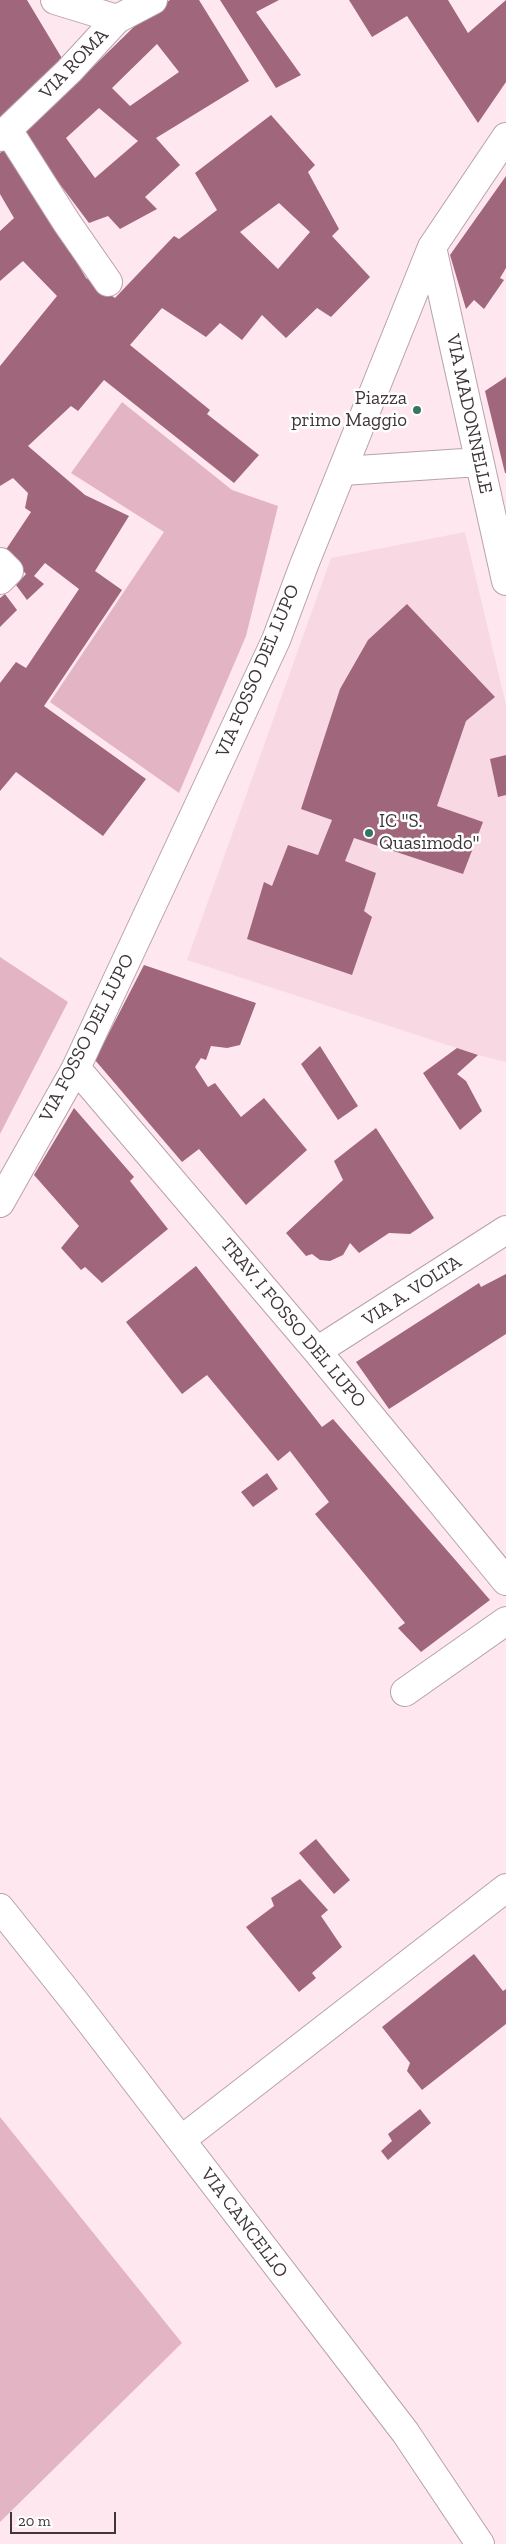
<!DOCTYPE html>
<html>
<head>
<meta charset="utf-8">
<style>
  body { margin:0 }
  #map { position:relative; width:506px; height:2544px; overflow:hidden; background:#fee7ef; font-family:"Zilla Slab",serif }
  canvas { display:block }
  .scale { position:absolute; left:10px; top:2512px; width:106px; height:22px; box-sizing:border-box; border:2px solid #3f3639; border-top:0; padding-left:6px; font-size:15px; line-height:18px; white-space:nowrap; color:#3f3639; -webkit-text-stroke:4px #fff; paint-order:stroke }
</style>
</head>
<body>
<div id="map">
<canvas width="506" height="2544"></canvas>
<div class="scale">20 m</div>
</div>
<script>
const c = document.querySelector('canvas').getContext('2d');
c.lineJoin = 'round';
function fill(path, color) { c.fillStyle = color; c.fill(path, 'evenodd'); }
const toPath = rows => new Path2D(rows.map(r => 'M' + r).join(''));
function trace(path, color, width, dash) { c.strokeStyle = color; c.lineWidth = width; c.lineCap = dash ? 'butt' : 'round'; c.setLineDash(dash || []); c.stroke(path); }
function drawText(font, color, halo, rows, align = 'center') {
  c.font = font + ' "Zilla Slab",serif'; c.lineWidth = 5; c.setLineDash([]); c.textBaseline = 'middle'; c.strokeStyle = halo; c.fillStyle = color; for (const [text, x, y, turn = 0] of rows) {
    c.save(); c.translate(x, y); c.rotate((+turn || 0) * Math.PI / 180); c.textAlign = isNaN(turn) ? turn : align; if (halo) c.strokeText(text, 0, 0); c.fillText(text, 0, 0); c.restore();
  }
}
fill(toPath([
  [465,532,506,705,506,1062,478,1055,187,960,331,558]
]), '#f8d9e3');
fill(toPath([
  [122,402,232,490,278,506,246,636,179,793,50,702,164,532,71,473],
  [0,957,68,1002,0,1134],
  [0,2117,182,2343,0,2522]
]), '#e2b4c4');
fill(toPath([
  [0,0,27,0,63,60,0,120],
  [170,0,199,0,249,81,156,138,180,165,145,197,157,209,120,229,108,216,89,223,23,135,142,19],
  [157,44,179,72,130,106,112,88],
  [99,108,138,141,95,178,66,138],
  [220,0,279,0,256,12,301,75,276,88],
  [349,0,448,0,468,33,506,0,506,82,478,123,407,16,372,37],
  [271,115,315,165,308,172,339,229,332,236,370,277,331,317,317,308,286,338,262,315,242,340,220,323,206,337,162,308,130,345,210,410,207,414,259,455,234,483,104,380,78,411,71,406,28,446,85,495,129,516,95,571,122,590,44,706,146,779,103,836,16,772,0,791,0,683,16,662,26,668,79,589,45,563,34,576,44,584,27,600,16,585,26,574,5,551,31,512,25,508,28,493,13,478,0,486,0,366,57,296,23,261,0,281,0,231,14,218,0,194,0,153,8,146,86,278,115,298,174,236,179,239,217,210,195,173],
  [279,203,310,232,278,269,240,232],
  [506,176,506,268,500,278,504,280,484,309,474,300,466,309,450,255],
  [506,377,506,473,505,473,485,391],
  [5,594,17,610,0,627,0,598],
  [407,604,495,697,466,721,437,806,483,822,463,874,354,838,345,861,376,873,364,911,372,917,352,975,247,939,264,882,272,886,288,845,318,855,332,820,301,809,340,689,368,640],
  [506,755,506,795,498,797,490,759],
  [144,965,256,1003,240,1045,227,1048,211,1046,206,1060,201,1058,195,1067,208,1087,215,1083,241,1117,264,1098,307,1150,246,1205,199,1149,182,1162,95,1060],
  [320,1046,358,1106,338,1120,301,1064],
  [457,1048,478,1055,457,1074,466,1081,482,1111,460,1130,423,1073],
  [74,1108,134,1177,130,1181,168,1229,102,1283,85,1267,81,1270,61,1248,79,1226,34,1175],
  [376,1128,434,1218,410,1234,389,1233,359,1253,350,1243,343,1255,330,1261,320,1260,312,1254,306,1256,286,1233,343,1180,334,1161],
  [196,1266,322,1427,333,1419,490,1600,421,1652,398,1628,405,1623,315,1514,329,1502,290,1451,278,1461,207,1375,182,1394,126,1322],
  [506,1274,506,1334,389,1409,356,1362,479,1283,481,1287],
  [267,1473,278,1489,253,1507,241,1492],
  [316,1839,350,1880,334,1894,299,1853],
  [300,1879,328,1910,321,1916,342,1947,312,1973,316,1978,299,1992,246,1927,274,1906,271,1898],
  [474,1954,503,1991,506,1989,506,2024,422,2090,407,2071,410,2063,382,2027],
  [420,2109,431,2123,388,2160,381,2151,392,2141,388,2134]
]), '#a0667c');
const minor = toPath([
  [55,0,117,19],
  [8,130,67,223,108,282],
  [0,137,69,71,117,19,153,0],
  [432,247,506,581],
  [343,471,479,462],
  [0,562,9,571,0,580],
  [76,1068,317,1351,506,1581],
  [0,1203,76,1068,276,640,304,565,432,247,506,137],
  [317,1351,506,1230],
  [405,1692,506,1621],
  [0,1908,75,2002,405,2432,480,2544],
  [181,2140,506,1888]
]);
trace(minor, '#b8a2aa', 30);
trace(minor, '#fff', 28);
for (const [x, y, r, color] of [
  [417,410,5,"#347565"],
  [369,833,5,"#347565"]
]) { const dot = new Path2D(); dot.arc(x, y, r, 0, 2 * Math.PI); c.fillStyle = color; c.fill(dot); trace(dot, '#fff', 2); }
drawText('19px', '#3f3639', '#fff', [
  ["VIA ROMA",74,64,-46],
  ["VIA MADONNELLE",469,414,78],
  ["VIA FOSSO DEL LUPO",258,671,-67],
  ["VIA FOSSO DEL LUPO",87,1038,-63],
  ["VIA A. VOLTA",412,1291,-33],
  ["TRAV. I FOSSO DEL LUPO",293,1323,50],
  ["VIA CANCELLO",244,2223,53]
]);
drawText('19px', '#3f3639', '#fff', [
  ["Piazza",407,399],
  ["primo Maggio",407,421],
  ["IC \"S.",379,822,"left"],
  ["Quasimodo\"",379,844,"left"]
], 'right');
</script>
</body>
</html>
